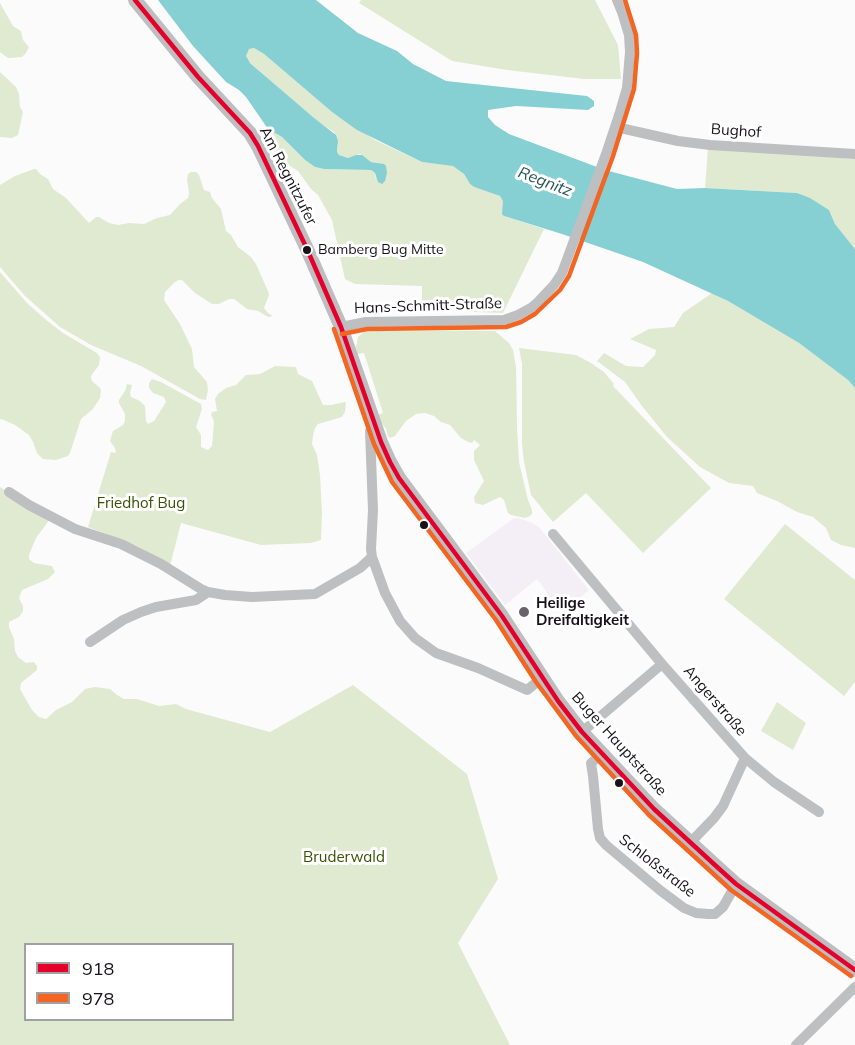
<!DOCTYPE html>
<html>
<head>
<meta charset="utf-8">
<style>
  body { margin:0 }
  #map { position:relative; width:855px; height:1045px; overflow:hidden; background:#fcfbfc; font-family:Mulish,sans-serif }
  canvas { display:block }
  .legend { position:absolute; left:24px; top:943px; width:210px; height:78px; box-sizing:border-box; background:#fff; border:2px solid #a2a0a3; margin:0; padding:8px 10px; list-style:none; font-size:18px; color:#161218 }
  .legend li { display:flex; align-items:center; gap:12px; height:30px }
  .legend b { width:30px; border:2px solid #a2a0a3 }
</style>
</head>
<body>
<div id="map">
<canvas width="855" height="1045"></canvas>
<ul class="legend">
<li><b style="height:8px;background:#e4002b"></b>918</li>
<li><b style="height:8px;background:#f26522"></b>978</li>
</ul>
</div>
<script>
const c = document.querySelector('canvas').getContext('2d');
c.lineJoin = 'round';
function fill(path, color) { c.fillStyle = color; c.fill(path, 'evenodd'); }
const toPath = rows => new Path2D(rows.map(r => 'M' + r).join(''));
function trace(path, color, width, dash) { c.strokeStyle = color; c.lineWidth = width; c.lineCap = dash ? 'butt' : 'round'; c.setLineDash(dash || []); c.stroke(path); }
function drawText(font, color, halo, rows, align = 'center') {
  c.font = font + ' Mulish,sans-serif'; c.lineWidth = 6; c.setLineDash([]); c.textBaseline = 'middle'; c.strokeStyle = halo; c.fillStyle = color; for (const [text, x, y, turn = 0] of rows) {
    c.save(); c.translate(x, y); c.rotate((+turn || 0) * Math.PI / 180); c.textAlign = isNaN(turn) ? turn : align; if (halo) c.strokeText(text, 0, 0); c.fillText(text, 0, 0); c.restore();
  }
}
fill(toPath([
  [514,518,519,518,532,523,539,527,589,590,562,613,537,579,505,605,466,553]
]), '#f4eef7');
fill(toPath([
  [361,0,595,0,618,45,621,79,584,79,507,70,452,61,359,3],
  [0,3,13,26,21,31,23,40,29,47,26,53,22,57,8,58,0,52],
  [254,48,264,54,332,112,375,140,422,162,450,165,457,168,464,174,470,184,474,187,500,196,503,200,504,216,544,229,503,313,475,312,470,310,467,307,447,306,446,312,429,312,422,305,422,286,355,284,345,279,332,220,318,195,311,189,298,171,287,164,268,146,270,130,282,137,305,160,315,167,324,169,371,170,375,173,376,180,379,163,371,162,360,154,348,158,339,155,337,152,338,146,334,132,314,119,247,60,246,56,247,52,249,49],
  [0,72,16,87,19,94,20,107,23,112,18,135,12,138,0,137],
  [708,148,855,159,855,249,835,224,829,210,797,193,705,188],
  [34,169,36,169,40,174,48,179,53,189,66,198,89,223,96,217,99,217,109,223,118,225,129,223,144,224,157,218,170,215,180,204,188,198,189,193,187,180,188,174,191,172,196,172,199,175,204,190,210,192,212,198,221,209,226,231,231,235,238,247,251,257,256,264,268,291,269,295,264,308,268,313,273,316,268,317,258,311,247,309,234,299,229,299,219,304,212,304,195,293,182,280,179,280,175,282,165,292,164,300,180,324,192,349,194,367,207,382,208,390,206,400,200,399,141,366,91,345,60,327,25,296,0,267,0,185,15,176],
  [0,272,27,303,45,319,63,333,97,353,100,357,99,365,91,376,92,381,100,388,101,390,100,398,93,409,81,419,70,453,68,456,56,460,43,459,37,453,33,442,29,435,15,425,4,420,0,419],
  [712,293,728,301,799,343,848,380,855,388,855,548,841,545,831,540,826,528,813,517,797,512,777,501,757,493,753,486,729,483,700,467,667,437,642,406,625,382,597,361,604,353,626,366,643,367,655,355,656,350,630,339,649,329,674,327,683,313],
  [366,330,495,331,509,343,513,350,516,367,517,427,519,462,528,500,532,510,532,514,530,516,525,518,511,515,508,513,504,500,500,497,483,505,475,503,474,497,484,481,474,460,474,451,480,445,474,440,472,443,468,442,461,438,450,425,441,422,434,416,425,413,416,414,406,421,395,436,390,438,388,436,386,429,380,421,378,415,383,413,364,353,357,354,356,347,358,337],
  [519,348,576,355,591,363,604,372,614,384,613,386,711,488,643,553,586,493,553,522,531,495,524,462,522,444,522,364],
  [275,366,296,367,298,374,312,381,323,405,331,405,345,402,346,403,345,412,342,417,318,424,315,428,313,436,312,444,317,455,320,475,322,513,321,540,311,543,261,545,181,523,170,566,139,547,88,527,111,452,116,453,115,448,110,441,112,434,113,431,123,425,125,421,125,414,119,403,119,400,125,391,127,384,132,385,130,393,131,397,140,401,145,406,146,421,148,424,154,421,166,402,164,397,153,393,149,388,149,383,152,379,161,382,201,404,202,409,196,427,201,435,201,447,208,450,212,446,214,421,211,415,212,412,217,411,215,399,218,394,226,388,236,385,246,375,260,374],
  [0,487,27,506,50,519,36,538,29,555,29,559,34,563,52,566,55,572,48,579,22,590,19,598,23,606,23,611,19,617,9,622,9,627,14,639,15,651,18,657,26,663,34,662,37,666,37,670,21,683,20,689,32,710,39,717,46,719,56,710,72,702,85,689,95,687,110,689,117,695,124,699,137,699,159,706,176,704,186,709,270,732,353,685,467,774,498,879,458,943,510,1045,0,1045],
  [26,944,232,944,232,1020,26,1020],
  [785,524,855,580,855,682,844,696,724,599],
  [777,702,806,723,793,750,761,731]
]), '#dfead1');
fill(toPath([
  [158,0,316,0,358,33,397,51,413,64,446,81,587,96,594,101,594,106,588,110,516,106,488,110,488,117,495,125,509,134,605,170,677,189,705,188,797,193,810,198,829,210,835,224,855,249,855,388,848,380,799,343,728,301,643,262,562,234,504,216,502,214,503,201,500,196,474,187,470,184,464,174,453,166,422,162,357,130,332,112,264,54,254,48,249,49,246,56,250,63,314,118,336,135,338,141,337,152,339,155,348,158,356,155,362,155,371,162,384,164,386,166,387,173,385,181,382,184,378,182,375,173,371,170,324,169,315,167,305,160,282,137,268,129,246,97,239,90,226,82,193,46]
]), '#86d0d3');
trace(toPath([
  [616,127,678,141,710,145,855,154],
  [341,327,366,322,504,320,518,315,531,308,538,302,554,285,562,273,606,154,620,112,627,88,630,52,629,35,622,12,617,0],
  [374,422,370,431,373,510,371,549,372,557,385,593,400,621,415,638,436,653,478,668,527,690,542,678],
  [9,492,29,505,75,529,121,544,161,564,201,589,208,592,225,595,252,597,315,594,360,568,372,557],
  [553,534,662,664,745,758,774,782,819,812],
  [90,642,123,620,141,612,156,607,196,600,208,592],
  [582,732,662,664],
  [602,754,591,763,593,776,598,829,600,838,606,845,661,891,684,908,696,913,708,914,715,914,723,907,736,884],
  [690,843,714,818,723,806,745,758],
  [796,1045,855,987]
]), '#bebfc1', 10);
trace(toPath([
  [135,0,198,77,250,133,258,146,307,249,341,327,381,442,390,462,399,478,502,616,558,701,582,732,654,809,716,866,736,884,855,970]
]), '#bebec0', 14);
trace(toPath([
  [135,0,198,77,250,133,258,146,307,249,341,327,381,442,390,462,399,478,502,616,558,701,582,732,654,809,716,866,736,884,855,970]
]), '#e4002b', 4.5);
trace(toPath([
  [334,329,374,444,392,482,496,620,536,682,576,736,649,815,731,890,851,976],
  [342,334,367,329,506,327,521,322,535,314,560,290,569,276,613,156,634,89,637,53,636,35,625,0]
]), '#f26522', 4.5);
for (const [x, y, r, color] of [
  [307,250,5,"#161218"],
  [424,525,5,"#161218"],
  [524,612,6,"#666468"],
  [619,783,5,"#161218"]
]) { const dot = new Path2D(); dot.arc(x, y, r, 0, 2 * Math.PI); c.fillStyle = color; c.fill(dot); trace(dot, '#fff', 2); }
drawText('14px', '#161218', '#fff', [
  ["Bamberg Bug Mitte",318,250]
], 'left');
drawText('15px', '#161218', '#fff', [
  ["Bughof",736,131,4],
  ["Am Regnitzufer",288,176,63],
  ["Hans-Schmitt-Straße",428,306,-2],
  ["Angerstraße",715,701,49],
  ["Buger Hauptstraße",619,744,48],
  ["Schloßstraße",657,866,38]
]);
drawText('15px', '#395103', '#fff', [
  ["Friedhof Bug",141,503],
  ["Bruderwald",344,857]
]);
drawText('bold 15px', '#161218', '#fff', [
  ["Heilige",536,603],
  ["Dreifaltigkeit",536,620]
], 'left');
drawText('italic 16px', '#275557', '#fff', [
  ["Regnitz",545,182,21]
]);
</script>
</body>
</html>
